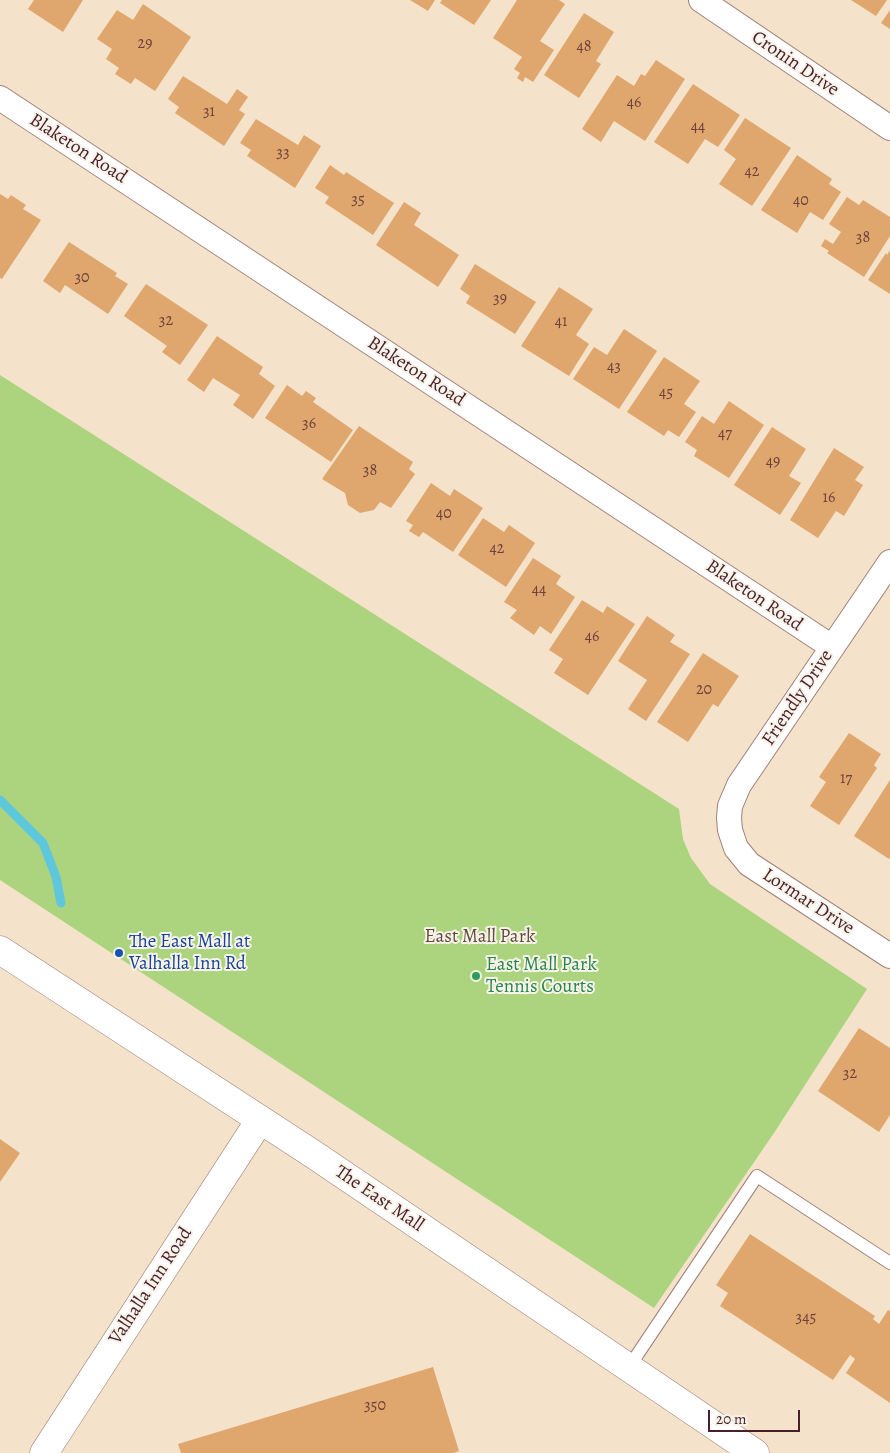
<!DOCTYPE html>
<html>
<head>
<meta charset="utf-8">
<style>
  body { margin:0 }
  #map { position:relative; width:890px; height:1453px; overflow:hidden; background:#f4e3ca; font-family:Alegreya,serif }
  canvas { display:block }
  .scale { position:absolute; left:708px; top:1410px; width:92px; height:22px; box-sizing:border-box; border:2px solid #4a1f2b; border-top:0; padding-left:6px; font-size:15px; line-height:18px; white-space:nowrap; color:#4a1f2b; -webkit-text-stroke:4px #f7f3e8; paint-order:stroke }
</style>
</head>
<body>
<div id="map">
<canvas width="890" height="1453"></canvas>
<div class="scale">20 m</div>
</div>
<script>
const c = document.querySelector('canvas').getContext('2d');
c.lineJoin = 'round';
function fill(path, color) { c.fillStyle = color; c.fill(path, 'evenodd'); }
const toPath = rows => new Path2D(rows.map(r => 'M' + r).join(''));
function trace(path, color, width, dash) { c.strokeStyle = color; c.lineWidth = width; c.lineCap = dash ? 'butt' : 'round'; c.setLineDash(dash || []); c.stroke(path); }
function drawText(font, color, halo, rows, align = 'center') {
  c.font = font + ' Alegreya,serif'; c.lineWidth = 4; c.setLineDash([]); c.textBaseline = 'middle'; c.strokeStyle = halo; c.fillStyle = color; for (const [text, x, y, turn = 0] of rows) {
    c.save(); c.translate(x, y); c.rotate((+turn || 0) * Math.PI / 180); c.textAlign = isNaN(turn) ? turn : align; if (halo) c.strokeText(text, 0, 0); c.fillText(text, 0, 0); c.restore();
  }
}
fill(toPath([
  [0,375,679,809,683,839,691,858,710,884,867,989,774,1133,654,1308,0,880]
]), '#acd47f');
trace(toPath([
  [0,800,43,843,56,877,61,903]
]), '#5fc7db', 9);
fill(toPath([
  [34,0,83,0,63,32,28,9],
  [410,0,435,0,428,11],
  [442,0,491,0,474,25,440,3],
  [517,0,559,0,565,4,540,41,554,50,533,82,525,77,523,82,517,78,520,73,514,69,522,57,493,38],
  [851,0,887,0,876,16],
  [143,4,191,37,155,91,135,78,131,84,115,74,119,68,106,59,112,49,97,39,117,10,133,20],
  [890,10,890,29,881,23],
  [584,13,614,32,596,61,601,64,579,98,544,75],
  [656,60,685,79,645,141,614,121,601,142,582,129,617,75,634,86,641,74,645,76],
  [183,76,227,104,237,89,248,97,239,110,245,114,224,146,175,113,179,107,168,99],
  [693,84,740,115,718,147,705,139,688,164,654,142],
  [745,118,791,148,752,206,719,184,736,159,724,150],
  [256,119,298,145,304,135,321,146,295,188,247,156,251,150,240,143],
  [797,155,832,179,829,184,841,192,823,220,810,212,797,233,761,210],
  [330,165,344,175,346,172,394,203,373,235,325,203,329,197,315,188],
  [0,194,8,199,11,195,26,205,23,209,41,220,2,279,0,278],
  [847,197,859,205,863,200,890,217,890,236,864,277,827,253,829,251,821,246,825,239,833,244,841,232,829,224],
  [404,202,421,213,414,225,459,255,438,287,376,245],
  [69,242,117,273,115,276,128,284,108,314,65,285,60,293,43,281],
  [890,250,890,294,868,280,886,253,887,255],
  [475,264,536,302,515,334,466,303,470,296,460,289],
  [146,284,208,325,180,365,162,352,167,346,124,316],
  [559,287,593,309,576,335,589,344,569,376,521,346],
  [624,329,657,351,619,409,573,379,594,347,607,355],
  [217,336,263,367,259,374,275,386,253,419,233,405,240,395,213,378,204,392,187,380],
  [664,357,700,381,684,404,696,412,679,437,668,430,664,436,627,412],
  [287,385,302,396,306,391,316,398,313,402,353,430,331,462,265,418],
  [729,401,764,425,729,478,694,456,697,450,685,442,702,416,714,424],
  [359,426,413,462,409,469,415,474,391,508,380,502,374,510,360,513,348,505,345,493,322,479],
  [772,427,806,449,789,476,801,483,780,515,734,485],
  [834,448,864,467,855,480,863,485,844,516,836,511,818,538,790,520],
  [431,483,450,496,454,489,483,508,453,552,423,532,419,537,409,531,413,525,406,521],
  [483,518,504,532,509,525,535,543,506,587,458,555],
  [533,558,561,576,556,584,575,597,551,634,540,626,534,635,510,618,517,610,504,602],
  [582,600,603,613,607,606,635,624,588,695,554,673,563,659,549,650],
  [647,616,675,635,670,642,690,654,646,721,628,709,647,680,618,661],
  [703,653,739,676,718,707,713,704,688,742,657,722],
  [849,733,881,754,874,765,877,768,839,825,810,806,826,782,819,777],
  [890,780,890,858,889,859,854,836],
  [859,1028,890,1048,890,1115,879,1132,818,1091],
  [0,1139,20,1153,0,1182],
  [750,1234,875,1316,873,1319,879,1324,888,1310,890,1311,890,1403,846,1373,855,1359,850,1355,833,1380,720,1306,728,1293,716,1285],
  [433,1367,459,1451,453,1453,181,1453,178,1444]
]), '#dfa66d');
const service = toPath([
  [629,1367,757,1176,890,1263]
]);
const minor = toPath([
  [701,0,890,128],
  [0,98,832,647],
  [890,562,739,785,730,806,729,818,730,830,736,848,749,864,890,956]
]);
const tertiary = toPath([
  [44,1453,260,1120]
]);
const secondary = toPath([
  [0,950,313,1154,755,1453]
]);
trace(service, '#9f817a', 14);
trace(minor, '#9f817a', 26);
trace(tertiary, '#9f817a', 29);
trace(secondary, '#9f817a', 29);
trace(service, '#fff', 12);
trace(minor, '#fff', 24);
trace(tertiary, '#fff', 28);
trace(secondary, '#fff', 28);
for (const [x, y, r, color] of [
  [119,953,5,"#1a4fb4"],
  [476,976,5,"#2e9e5b"]
]) { const dot = new Path2D(); dot.arc(x, y, r, 0, 2 * Math.PI); c.fillStyle = color; c.fill(dot); trace(dot, '#f7f3e8', 2); }
drawText('16px', '#6f413c', null, [
  ["29",145,44],
  ["48",584,47],
  ["46",634,103],
  ["31",209,112],
  ["44",698,127],
  ["33",283,153],
  ["42",752,172],
  ["35",358,200],
  ["40",801,201],
  ["38",863,238],
  ["30",82,278],
  ["39",500,299],
  ["32",166,321],
  ["41",561,322],
  ["43",614,367],
  ["45",666,393],
  ["36",309,424],
  ["47",725,434],
  ["49",773,462],
  ["38",370,471],
  ["16",829,498],
  ["40",444,514],
  ["42",497,549],
  ["44",539,590],
  ["46",592,637],
  ["20",704,690],
  ["17",846,779],
  ["32",850,1074],
  ["345",806,1318],
  ["350",375,1406]
]);
drawText('19px', '#4a1f2b', '#f7f3e8', [
  ["Cronin Drive",795,64,34],
  ["Blaketon Road",78,149,33],
  ["Blaketon Road",416,372,33],
  ["Blaketon Road",754,596,34],
  ["Friendly Drive",798,698,-56],
  ["Lormar Drive",808,902,33],
  ["The East Mall",379,1199,34],
  ["Valhalla Inn Road",151,1286,-57]
]);
drawText('19px', '#624c40', '#f7f3e8', [
  ["East Mall Park",480,937]
]);
drawText('19px', '#164399', '#f7f3e8', [
  ["The East Mall at",129,942],
  ["Valhalla Inn Rd",129,964]
], 'left');
drawText('19px', '#27864d', '#f7f3e8', [
  ["East Mall Park",486,965],
  ["Tennis Courts",486,987]
], 'left');
</script>
</body>
</html>
